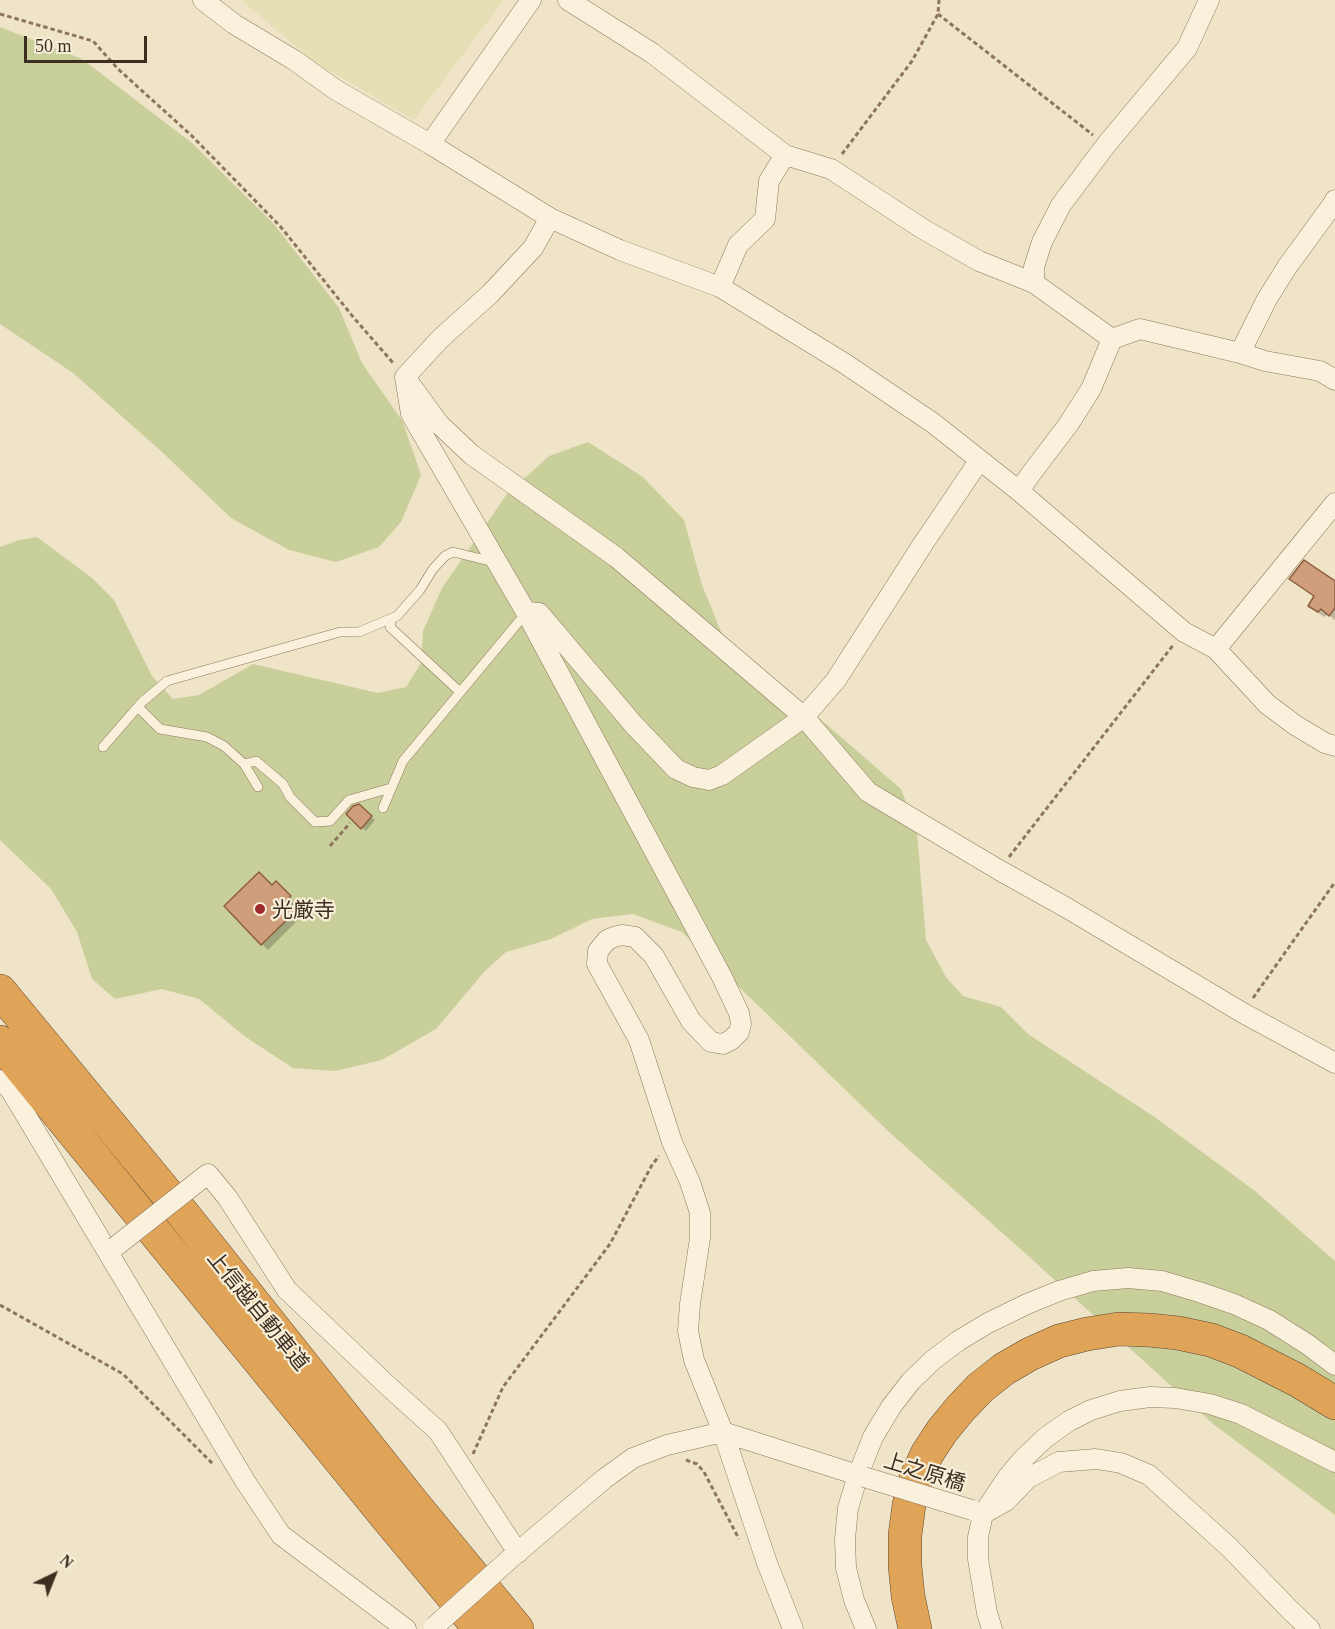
<!DOCTYPE html>
<html>
<head>
<meta charset="utf-8">
<style>
  body { margin:0 }
  #map { position:relative; width:1335px; height:1629px; overflow:hidden; background:#f0e4c8; font-family:Georgia,serif }
  canvas { display:block }
  .north { position:absolute; left:24px; top:1545px; width:60px; height:60px; -webkit-text-stroke:4px #f7eed8; paint-order:stroke; rotate:43deg; font-size:16px; font-weight:700; line-height:24px; text-align:center; color:#3d2e20 }
  .north::after { content:''; display:block; margin:auto; width:21px; height:27px; background:#3d2e20; clip-path:polygon(50% 0,100% 100%,50% 72%,0 100%) }
  .scale { position:absolute; left:24px; top:36px; width:123px; height:27px; box-sizing:border-box; border:3px solid #3d2e20; border-top:0; padding-left:8px; font-size:18px; line-height:21px; white-space:nowrap; color:#3d2e20; -webkit-text-stroke:4px #f7eed8; paint-order:stroke }
</style>
</head>
<body>
<div id="map">
<canvas width="1335" height="1629"></canvas>
<div class="north">N</div>
<div class="scale">50 m</div>
</div>
<script>
const c = document.querySelector('canvas').getContext('2d');
c.lineJoin = 'round';
function fill(path, color) { c.fillStyle = color; c.fill(path, 'evenodd'); }
const toPath = rows => new Path2D(rows.map(r => 'M' + r).join(''));
function trace(path, color, width, dash) { c.strokeStyle = color; c.lineWidth = width; c.lineCap = dash ? 'butt' : 'round'; c.setLineDash(dash || []); c.stroke(path); }
function drawText(font, color, halo, rows, align = 'center') {
  c.font = font + ' Georgia,"Noto Sans JP",serif'; c.lineWidth = 4.5; c.setLineDash([]); c.textBaseline = 'middle'; c.strokeStyle = halo; c.fillStyle = color; for (const [text, x, y, turn = 0] of rows) {
    c.save(); c.translate(x, y); c.rotate((+turn || 0) * Math.PI / 180); c.textAlign = isNaN(turn) ? turn : align; if (halo) c.strokeText(text, 0, 0); c.fillText(text, 0, 0); c.restore();
  }
}
fill(toPath([
  [241,0,504,0,414,120,316,63]
]), '#e6deb5');
fill(toPath([
  [0,27,82,59,192,143,274,224,339,308,362,363,403,422,421,475,401,522,379,547,336,562,289,550,231,518,162,452,73,373,0,324],
  [588,442,643,477,684,520,702,585,722,634,901,789,917,831,926,940,946,977,963,996,1001,1007,1028,1034,1156,1118,1255,1191,1335,1261,1335,1515,1213,1424,1036,1263,889,1132,682,932,633,914,592,919,551,939,506,952,485,971,436,1029,382,1060,335,1071,293,1068,247,1038,199,999,162,989,115,999,92,979,77,932,51,889,0,840,0,547,19,540,37,537,92,578,114,600,152,676,173,699,199,695,253,664,378,693,406,687,421,663,423,631,442,588,507,494,549,456]
]), '#c9cf9b');
fill(toPath([
  [1291,579,1335,583,1335,620,1327,614,1325,617,1316,612,1310,606,1315,597],
  [359,806,375,820,366,831,348,814],
  [276,883,296,903,291,908,300,918,268,950,226,906,272,887]
]), '#0003');
const building = toPath([
  [1304,560,1335,581,1335,608,1329,616,1321,609,1318,612,1308,606,1314,596,1289,579,1304,560],
  [359,804,372,816,361,829,346,814,353,806,359,804],
  [259,872,272,885,276,881,291,896,286,901,296,911,261,945,224,906,259,872]
]);
fill(building, '#cf9f7d');
trace(building, '#8d5f41', 1.5);
const service = toPath([
  [391,619,390,627,460,692],
  [138,707,160,729,207,737,224,746,244,764,258,787],
  [103,747,142,702,167,681,340,632,359,632,397,616,420,590,433,569,445,556,453,552,494,562],
  [244,764,256,761,283,784,290,797,315,822,330,821,349,800,391,788],
  [383,808,403,761,526,613]
]);
const minor = toPath([
  [203,0,234,24,294,60,336,90,430,144,550,218,620,250,720,287,844,363,933,423,1019,491,1184,632,1216,649,1267,704,1295,725,1325,743,1335,746],
  [568,0,652,53,785,155,831,169,923,229,979,261,1034,283,1112,339],
  [430,144,531,0],
  [1034,283,1034,267,1042,242,1061,205,1106,145,1187,48,1209,0],
  [720,287,738,245,765,219,769,181,785,155],
  [1240,353,1267,299,1287,267,1333,204,1335,200],
  [405,377,411,414,526,612,722,977,739,1013,741,1024,739,1032,731,1040,723,1044,711,1042,691,1021,654,956,635,937,622,935,614,937,607,940,598,951,597,964,639,1040,672,1142,690,1182,700,1213,700,1238,690,1304,688,1331,694,1360,723,1432,767,1563,793,1629],
  [405,377,440,339,490,294,533,248,550,218],
  [407,380,439,424,472,455,616,557,804,717,868,792,999,870,1067,908,1243,1013,1335,1063],
  [1019,491,1030,475,1068,425,1091,389,1112,339,1140,329,1240,353,1265,361,1320,371,1335,380],
  [526,612,539,613,634,725,676,769,693,777,709,780,722,775,804,717,836,680,923,544,979,461],
  [1216,649,1335,503],
  [0,1080,10,1089,245,1481,281,1535,406,1629],
  [200,1180,208,1174,227,1197,287,1290,388,1386,438,1431,518,1553],
  [988,1511,1006,1501,1028,1478,1059,1462,1096,1459,1121,1463,1149,1475,1229,1547,1290,1610,1310,1629],
  [512,1557,604,1479,633,1458,667,1445,723,1432,864,1477],
  [866,1629,854,1600,846,1568,845,1539,848,1508,858,1475,873,1437,891,1407,911,1381,933,1360,958,1341,988,1323,1027,1304,1059,1291,1093,1281,1128,1278,1162,1281,1199,1292,1234,1304,1269,1320,1307,1344,1335,1365],
  [992,1629,987,1613,978,1559,978,1537,983,1514,1007,1478,1023,1459,1045,1438,1069,1421,1091,1410,1120,1401,1150,1397,1175,1398,1210,1404,1241,1414,1335,1462]
]);
const motorway = toPath([
  [0,991,168,1195,413,1503,517,1629],
  [0,1042,389,1520,480,1629],
  [915,1629,908,1596,905,1566,905,1535,909,1505,916,1478,927,1454,942,1431,960,1409,980,1388,1004,1369,1030,1354,1059,1341,1087,1334,1119,1329,1149,1330,1178,1333,1211,1340,1240,1351,1297,1380,1335,1403]
]);
trace(service, '#8d765c', 10);
trace(minor, '#8d765c', 21);
trace(motorway, '#5b4430', 34);
trace(toPath([
  [0,14,93,41,118,69,191,135,280,226,354,318,394,364],
  [938,14,1093,135],
  [842,154,912,61,938,14,939,0],
  [330,846,350,823],
  [1009,857,1174,644],
  [1253,998,1335,882],
  [0,1305,123,1374,214,1465],
  [473,1454,503,1387,610,1244,652,1165,659,1156],
  [686,1460,697,1464,704,1472,739,1539]
]), '#8d765c', 3, [4.5, 3]);
trace(service, '#faf1dc', 9);
trace(minor, '#faf1dc', 20);
trace(motorway, '#e0a458', 33);
const minorBridge = toPath([
  [115,1247,200,1180],
  [864,1477,972,1510],
  [434,1627,512,1557]
]);
trace(minorBridge, '#8d765c', 21, []);
trace(minorBridge, '#faf1dc', 20);
for (const [x, y, r, color] of [
  [260,909,6,"#9e2a2b"]
]) { const dot = new Path2D(); dot.arc(x, y, r, 0, 2 * Math.PI); c.fillStyle = color; c.fill(dot); trace(dot, '#f7eed8', 2); }
drawText('21px', '#3d2e20', '#f7eed8', [
  ["光厳寺",272,909]
], 'left');
drawText('21px', '#3d2e20', '#f7eed8', [
  ["上信越自動車道",259,1310,51],
  ["上之原橋",925,1471,17]
]);
</script>
</body>
</html>
